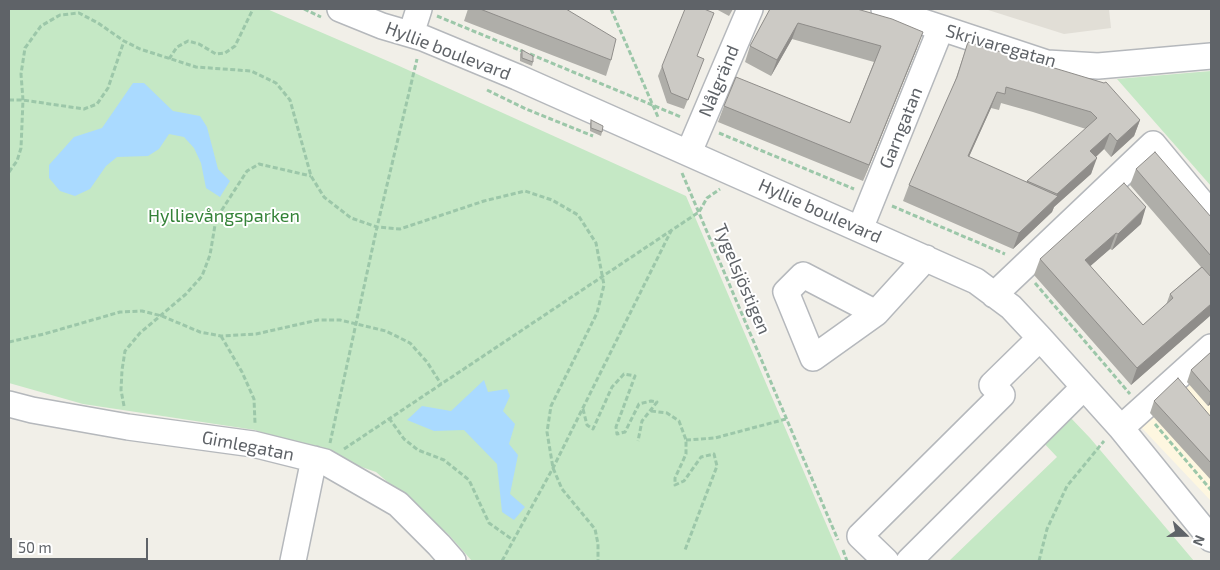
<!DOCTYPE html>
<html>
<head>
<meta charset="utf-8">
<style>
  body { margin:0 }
  #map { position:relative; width:1220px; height:570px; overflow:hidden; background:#f1efe8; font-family:"Exo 2",sans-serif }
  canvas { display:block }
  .frame { position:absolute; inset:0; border:10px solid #5f6368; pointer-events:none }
  .north { position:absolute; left:1160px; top:510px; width:50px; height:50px; -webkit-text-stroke:4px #fff; paint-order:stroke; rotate:112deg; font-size:14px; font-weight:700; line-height:20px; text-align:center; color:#5f6368 }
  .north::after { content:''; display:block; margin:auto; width:18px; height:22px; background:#5f6368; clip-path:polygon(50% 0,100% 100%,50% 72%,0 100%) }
  .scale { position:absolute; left:10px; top:538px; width:138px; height:22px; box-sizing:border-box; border:2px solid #5f6368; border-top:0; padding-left:6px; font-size:15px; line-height:18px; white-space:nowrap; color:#5f6368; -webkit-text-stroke:4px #fff; paint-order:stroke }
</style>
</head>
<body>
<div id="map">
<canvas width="1220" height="570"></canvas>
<div class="frame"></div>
<div class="north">N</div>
<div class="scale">50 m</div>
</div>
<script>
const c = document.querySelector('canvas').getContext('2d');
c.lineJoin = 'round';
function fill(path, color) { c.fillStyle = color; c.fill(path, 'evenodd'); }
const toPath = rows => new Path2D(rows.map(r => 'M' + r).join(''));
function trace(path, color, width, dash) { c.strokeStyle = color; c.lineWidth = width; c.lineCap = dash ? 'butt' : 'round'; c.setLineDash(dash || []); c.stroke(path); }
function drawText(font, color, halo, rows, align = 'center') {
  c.font = font + ' "Exo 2",sans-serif'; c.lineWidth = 4; c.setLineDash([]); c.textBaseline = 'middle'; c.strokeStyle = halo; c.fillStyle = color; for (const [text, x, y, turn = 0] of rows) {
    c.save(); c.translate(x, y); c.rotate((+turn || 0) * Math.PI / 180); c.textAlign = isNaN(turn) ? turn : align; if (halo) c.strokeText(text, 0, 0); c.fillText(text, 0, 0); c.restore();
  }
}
fill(toPath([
  [1211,364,1211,501,1140,426]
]), '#fef7e0');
fill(toPath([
  [985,9,1109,9,1111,28,1064,34]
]), '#e1ded6');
fill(toPath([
  [9,9,267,9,397,65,686,196,842,561,472,561,448,534,376,472,255,430,83,404,9,383],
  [1211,71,1211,186,1117,79],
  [1069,416,1090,438,1194,561,949,561,1057,457,1041,440]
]), '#c5e8c5');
fill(toPath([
  [133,83,144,83,173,111,200,116,207,127,218,169,230,181,220,197,206,188,201,163,194,148,184,137,169,134,159,149,148,156,117,157,106,166,90,189,75,196,60,191,49,178,49,165,74,137,102,128],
  [484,380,488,392,507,389,510,396,503,411,515,424,509,444,518,455,510,494,525,507,514,520,502,512,497,464,464,430,434,431,407,420,422,406,451,411]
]), '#aadaff');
const minor = toPath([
  [340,9,382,26,423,38,517,77,976,281,1011,307,1040,338,1121,428,1211,539],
  [884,9,1047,63,1098,66,1211,56],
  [411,34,419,9],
  [689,152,750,9],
  [860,229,941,28],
  [994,295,1153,144,1211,214],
  [876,313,813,358,786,292,803,275,876,313,926,258],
  [9,404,32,410,128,427,253,444,325,462,398,504,439,545,453,561],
  [1121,428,1211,347],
  [293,561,314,459],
  [886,561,860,536,1002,395,992,385,1040,338],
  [909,561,1084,387]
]);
trace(minor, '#b5b8bc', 28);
trace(toPath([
  [304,9,321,17],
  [611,9,658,117],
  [437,16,524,52],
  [530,54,681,117],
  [169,59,177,47,188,41,199,44,216,54,225,53,235,46,253,9],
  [487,90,526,109,593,136],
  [9,100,23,100,84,109,97,104,108,88,124,41],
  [719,133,854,189],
  [9,172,17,161,21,148,23,100,21,74,25,48,41,26,60,15,79,13,98,23,124,41,140,49,196,67,251,71,276,83,290,100,311,176,324,197,351,218,377,227,400,229,484,201,525,191,552,200,578,215,596,243,604,285,597,313,551,406,547,432,553,468,562,489,595,529,598,544,598,561],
  [682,173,838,540],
  [892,206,1005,254],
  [1035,283,1130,394],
  [221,336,242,372,254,399,255,423],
  [9,342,44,334,120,312,142,311,162,316,200,332,221,336,256,334,318,320,340,320,386,331,410,343,427,362,441,384],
  [124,406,121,390,122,370,125,351,140,333,186,294,202,276,210,255,216,219,247,171,259,164,311,176],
  [583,409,587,425,593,429,612,387,624,374,635,376,616,427,617,434,625,432,639,404,651,401,657,402,642,421,638,441],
  [651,411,667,413,679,421,686,440,686,454,675,478,675,485,684,481,701,457,714,454,717,466,685,550],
  [389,418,404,439,418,450,444,460,469,480,489,523,513,540],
  [1155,424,1211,490],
  [686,440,715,438,786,419],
  [330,443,377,227,417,59],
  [344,449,699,212,707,198,720,189],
  [843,550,847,561],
  [502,561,553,468,672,229],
  [1039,561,1047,529,1067,486,1104,441]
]), '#9cc7a9', 3, [5, 2.5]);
trace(minor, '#fff', 25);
fill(toPath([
  [468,9,566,9,611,60,606,76,464,21],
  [716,9,733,9,729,16],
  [770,9,917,48,863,181,718,122,724,106,850,123,874,62,792,39,771,76,745,62,750,46],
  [968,42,1140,120,1134,136,1111,157,1104,149,1096,157,1091,174,1054,207,1052,212,1013,249,903,201,909,185,954,84],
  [1001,103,1033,112,1086,129,1026,182,969,157,991,108,999,110],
  [522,50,533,62,532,66,520,61,520,54],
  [697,56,704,59,684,109,667,103,658,76,662,66],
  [591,120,602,132,601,136,590,131,590,124],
  [1136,169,1211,217,1211,315,1131,385,1034,275,1040,259,1141,224,1112,250,1110,249,1090,266,1143,325,1166,305,1170,294,1201,267,1130,185],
  [1211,352,1211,404,1208,406,1187,382,1191,370],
  [1154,401,1211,417,1211,480,1150,413]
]), '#afaea9');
fill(toPath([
  [798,23,792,39,771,76,777,60],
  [923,32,917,48,863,181,869,165],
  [997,92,991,108,962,172,968,156],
  [1140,120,1134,136,1111,157,1117,141],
  [1110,133,1104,149,1085,167,1090,151],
  [1097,158,1091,174,1054,207,1052,212,1013,249,1019,233,1055,199,1057,194],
  [1146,207,1141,224,1112,250,1118,234],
  [1116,233,1110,249,1079,276,1085,260],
  [1211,304,1211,315,1131,385,1137,368],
  [1211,398,1211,404,1208,406]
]), '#8f8d8a');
const building = toPath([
  [480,9,566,9,616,39,611,60,480,9],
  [685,9,704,9,714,13,697,56,704,59,688,100,671,93,662,66,685,9],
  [770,9,857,9,892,19,923,32,869,165,724,106,736,77,850,123,881,46,798,23,777,60,750,46,770,9],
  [968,42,1104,83,1106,82,1140,120,1117,141,1110,133,1090,151,1097,158,1057,194,1027,181,1097,118,1091,112,1006,87,1005,94,997,92,968,156,1058,196,1019,233,909,185,957,77,968,42],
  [522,50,533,56,533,62,522,58,522,50],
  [591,120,603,126,602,132,591,128,591,120],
  [1155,152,1211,217,1211,256,1136,169,1155,152],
  [1124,183,1146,207,1118,234,1116,233,1085,260,1143,325,1173,298,1170,294,1202,267,1211,277,1211,304,1137,368,1040,259,1124,183],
  [1211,352,1211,393,1191,370,1211,352],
  [1178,378,1211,417,1211,463,1154,401,1178,378]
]);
fill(building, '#cccac5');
trace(building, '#8f8d8a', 1);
drawText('18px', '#5f6368', '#fff', [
  ["Skrivaregatan",1001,46,16],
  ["Hyllie boulevard",448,51,21],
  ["Nålgränd",719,81,-67],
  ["Garngatan",901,128,-68],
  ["Hyllie boulevard",820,211,24],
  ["Tygelsjöstigen",742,279,67],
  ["Gimlegatan",248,446,11]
]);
drawText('18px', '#348238', '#fff', [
  ["Hyllievångsparken",224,216]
]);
</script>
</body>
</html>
